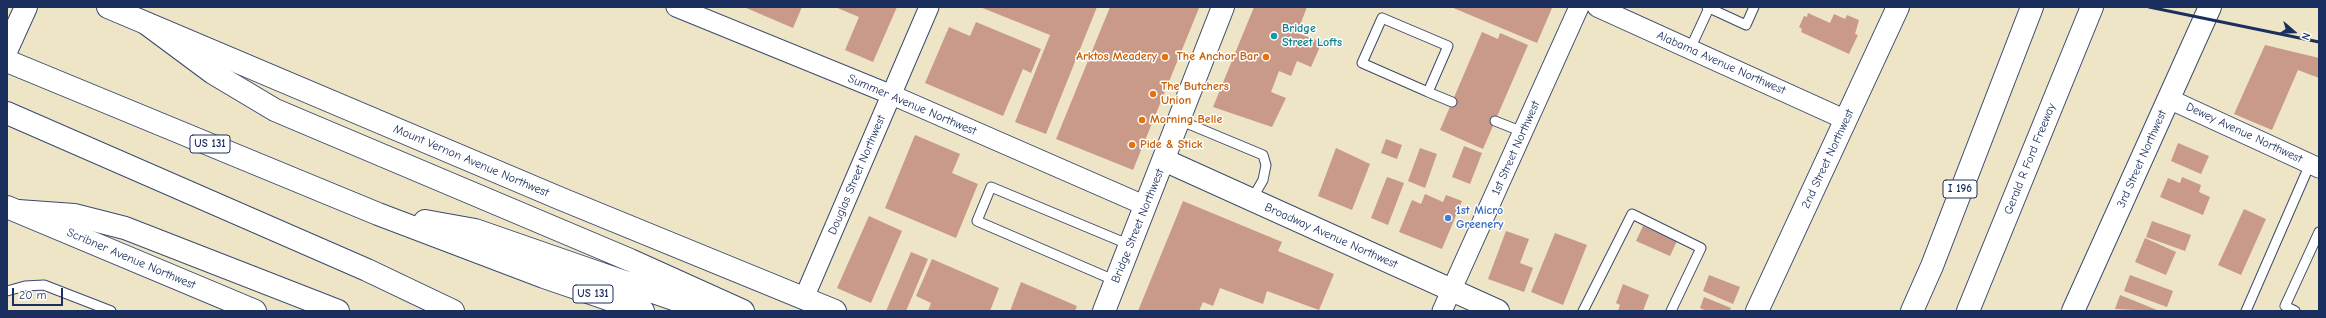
<!DOCTYPE html>
<html>
<head>
<meta charset="utf-8">
<style>
  body { margin:0 }
  #map { position:relative; width:2326px; height:318px; overflow:hidden; background:#eee4c6; font-family:"Comic Neue",sans-serif }
  canvas { display:block }
  .frame { position:absolute; inset:0; border:8px solid #1b2f5e; pointer-events:none }
  .north { position:absolute; left:2274px; top:12px; width:40px; height:40px; -webkit-text-stroke:3px #fff; paint-order:stroke; rotate:110deg; font-size:11px; font-weight:700; line-height:16px; text-align:center; color:#1b2f5e }
  .north::after { content:''; display:block; margin:auto; width:14px; height:18px; background:#1b2f5e; clip-path:polygon(50% 0,100% 100%,50% 72%,0 100%) }
  .scale { position:absolute; left:12px; top:288px; width:51px; height:18px; box-sizing:border-box; border:2px solid #1b2f5e; border-top:0; padding-left:5px; font-size:12px; line-height:14px; white-space:nowrap; color:#1b2f5e; -webkit-text-stroke:3px #fff; paint-order:stroke }
</style>
</head>
<body>
<div id="map">
<canvas width="2326" height="318"></canvas>
<div class="frame"></div>
<div class="north">N</div>
<div class="scale">20 m</div>
</div>
<script>
const c = document.querySelector('canvas').getContext('2d');
c.lineJoin = 'round';
function fill(path, color) { c.fillStyle = color; c.fill(path, 'evenodd'); }
const toPath = rows => new Path2D(rows.map(r => 'M' + r).join(''));
function trace(path, color, width, dash) { c.strokeStyle = color; c.lineWidth = width; c.lineCap = dash ? 'butt' : 'round'; c.setLineDash(dash || []); c.stroke(path); }
function drawText(font, color, halo, rows, align = 'center') {
  c.font = font + ' "Comic Neue",sans-serif'; c.lineWidth = 3; c.setLineDash([]); c.textBaseline = 'middle'; c.strokeStyle = halo; c.fillStyle = color; for (const [text, x, y, turn = 0] of rows) {
    c.save(); c.translate(x, y); c.rotate((+turn || 0) * Math.PI / 180); c.textAlign = isNaN(turn) ? turn : align; if (halo) c.strokeText(text, 0, 0); c.fillText(text, 0, 0); c.restore();
  }
}
fill(toPath([
  [744,7,802,7,793,28],
  [835,7,897,7,873,62,845,50,859,17],
  [980,7,1097,7,1046,134,1015,122,1050,35],
  [1110,7,1199,8,1133,170,1056,139],
  [1254,7,1307,7,1297,33,1322,42,1311,67,1297,61,1291,76,1279,71,1271,92,1286,98,1272,127,1213,107],
  [1451,7,1551,7,1552,8,1537,43],
  [1808,13,1830,23,1834,14,1845,19,1847,15,1859,20,1855,34,1858,35,1849,54,1801,32,1802,29,1799,27,1804,16,1807,17],
  [976,22,1041,49,1031,73,1023,69,1003,116,925,83,949,27,970,36],
  [1482,32,1498,39,1500,33,1528,45,1483,149,1440,130],
  [2265,45,2319,58,2319,78,2298,70,2272,130,2234,114],
  [915,135,960,154,952,173,978,184,956,238,885,208],
  [1386,139,1402,145,1397,159,1381,153],
  [2178,143,2209,156,2201,174,2171,161],
  [1464,146,1482,153,1470,184,1452,177],
  [1336,148,1370,164,1352,210,1318,196],
  [1420,148,1437,154,1425,188,1408,181],
  [1387,177,1404,183,1388,225,1371,218],
  [2182,177,2201,185,2199,192,2210,197,2203,215,2160,197,2168,178,2180,183],
  [1425,194,1443,202,1446,195,1462,201,1442,249,1399,232,1412,200,1421,204],
  [1183,201,1282,242,1278,251,1334,274,1319,310,1267,291,1263,304,1220,288,1213,306,1203,302,1199,311,1138,311],
  [2244,209,2266,219,2241,275,2218,265],
  [869,216,902,231,871,303,837,288],
  [2152,221,2191,235,2185,251,2146,237],
  [1643,226,1677,241,1670,256,1636,241],
  [1506,231,1529,239,1520,263,1533,268,1524,292,1488,279],
  [1555,233,1587,245,1563,305,1531,292],
  [2145,238,2176,252,2166,275,2135,262],
  [911,252,928,259,906,311,886,311],
  [932,259,999,288,990,311,928,311,931,303,916,296],
  [1709,275,1740,287,1733,304,1703,291],
  [2130,275,2173,291,2167,307,2124,291],
  [1021,282,1077,306,1075,311,1010,311],
  [1623,284,1649,295,1643,311,1618,311,1620,305,1616,303],
  [2120,295,2157,310,2156,311,2115,309],
  [1704,297,1731,308,1730,311,1706,311,1700,308]
]), '#ca9a89');
const service = toPath([
  [1707,7,1746,25,1754,7],
  [1382,18,1448,46,1428,92,1362,63,1382,18],
  [1690,49,1709,8],
  [1428,92,1452,102],
  [1179,120,1263,155,1266,165,1263,180,1252,199],
  [1495,121,1523,132],
  [1116,281,977,221,991,187,1130,245],
  [7,291,25,286,44,285,111,311],
  [1583,311,1632,214,1701,248,1671,311],
  [2246,311,2310,164],
  [2295,311,2285,306,2319,232]
]);
const minor = toPath([
  [676,7,892,95,1146,206],
  [1597,7,1846,120],
  [2169,99,2319,168],
  [804,298,929,7],
  [1442,311,1579,7]
]);
const tertiary = toPath([
  [108,7,559,198,835,311],
  [1164,160,1498,311],
  [7,207,255,311],
  [1757,311,1898,7],
  [2073,311,2210,7]
]);
const secondary = toPath([
  [7,49,26,7],
  [1104,311,1223,7]
]);
const motorway = toPath([
  [147,24,213,73,275,110,630,260,743,311],
  [7,61,378,214,544,277,643,311],
  [7,113,367,270,453,311],
  [18,211,74,215,125,228,338,311],
  [425,221,475,230,708,311],
  [1912,311,1932,266,2032,7],
  [1968,311,2092,7]
]);
trace(service, '#3b4a6e', 11);
trace(minor, '#3b4a6e', 21);
trace(tertiary, '#3b4a6e', 24);
trace(secondary, '#3b4a6e', 24);
trace(motorway, '#3b4a6e', 24);
trace(service, '#fff', 9);
trace(minor, '#fff', 19);
trace(tertiary, '#fff', 22);
trace(secondary, '#fff', 22);
trace(motorway, '#fff', 22);
trace(toPath([
  [2149,7,2319,42]
]), '#1b2f5e', 3);
for (const [x, y, r, color] of [
  [1274,36,4,"#0f9aa8"],
  [1165,57,4,"#e8710a"],
  [1266,57,4,"#e8710a"],
  [1153,94,4,"#e8710a"],
  [1142,120,4,"#e8710a"],
  [1132,145,4,"#e8710a"],
  [1448,218,4,"#3f7fe0"]
]) { const dot = new Path2D(); dot.arc(x, y, r, 0, 2 * Math.PI); c.fillStyle = color; c.fill(dot); trace(dot, '#fff', 1.5); }
for (const [x, y, w] of [
  [210,144,40],
  [1960,189,34],
  [593,294,40]
]) { const box = new Path2D(); box.roundRect(x - w / 2, y - 9, w, 18, 3); c.fillStyle = '#fff'; c.fill(box); trace(box, '#1b2f5e', 1); }
drawText('bold 11px', '#1b2f5e', null, [
  ["US 131",210,144],
  ["I 196",1960,189],
  ["US 131",593,294]
]);
drawText('bold 12px', '#0d838f', '#fff', [
  ["Bridge",1282,29],
  ["Street Lofts",1282,43]
], 'left');
drawText('bold 12px', '#c56008', '#fff', [
  ["Arktos Meadery",1157,57,"right"],
  ["The Anchor Bar",1258,57,"right"],
  ["The Butchers",1161,87],
  ["Union",1161,101],
  ["Morning Belle",1150,120],
  ["Pide & Stick",1140,145]
], 'left');
drawText('12px', '#1b2f5e', '#fff', [
  ["Alabama Avenue Northwest",1721,63,24],
  ["Summer Avenue Northwest",912,105,23],
  ["Dewey Avenue Northwest",2244,133,25],
  ["1st Street Northwest",1516,148,-66],
  ["2nd Street Northwest",1828,159,-65],
  ["Gerald R Ford Freeway",2030,159,-68],
  ["3rd Street Northwest",2142,159,-66],
  ["Mount Vernon Avenue Northwest",471,161,23],
  ["Douglas Street Northwest",857,175,-67],
  ["Bridge Street Northwest",1138,226,-68],
  ["Broadway Avenue Northwest",1331,236,24],
  ["Scribner Avenue Northwest",131,259,23]
]);
drawText('bold 12px', '#366cbe', '#fff', [
  ["1st Micro",1456,211],
  ["Greenery",1456,225]
], 'left');
</script>
</body>
</html>
